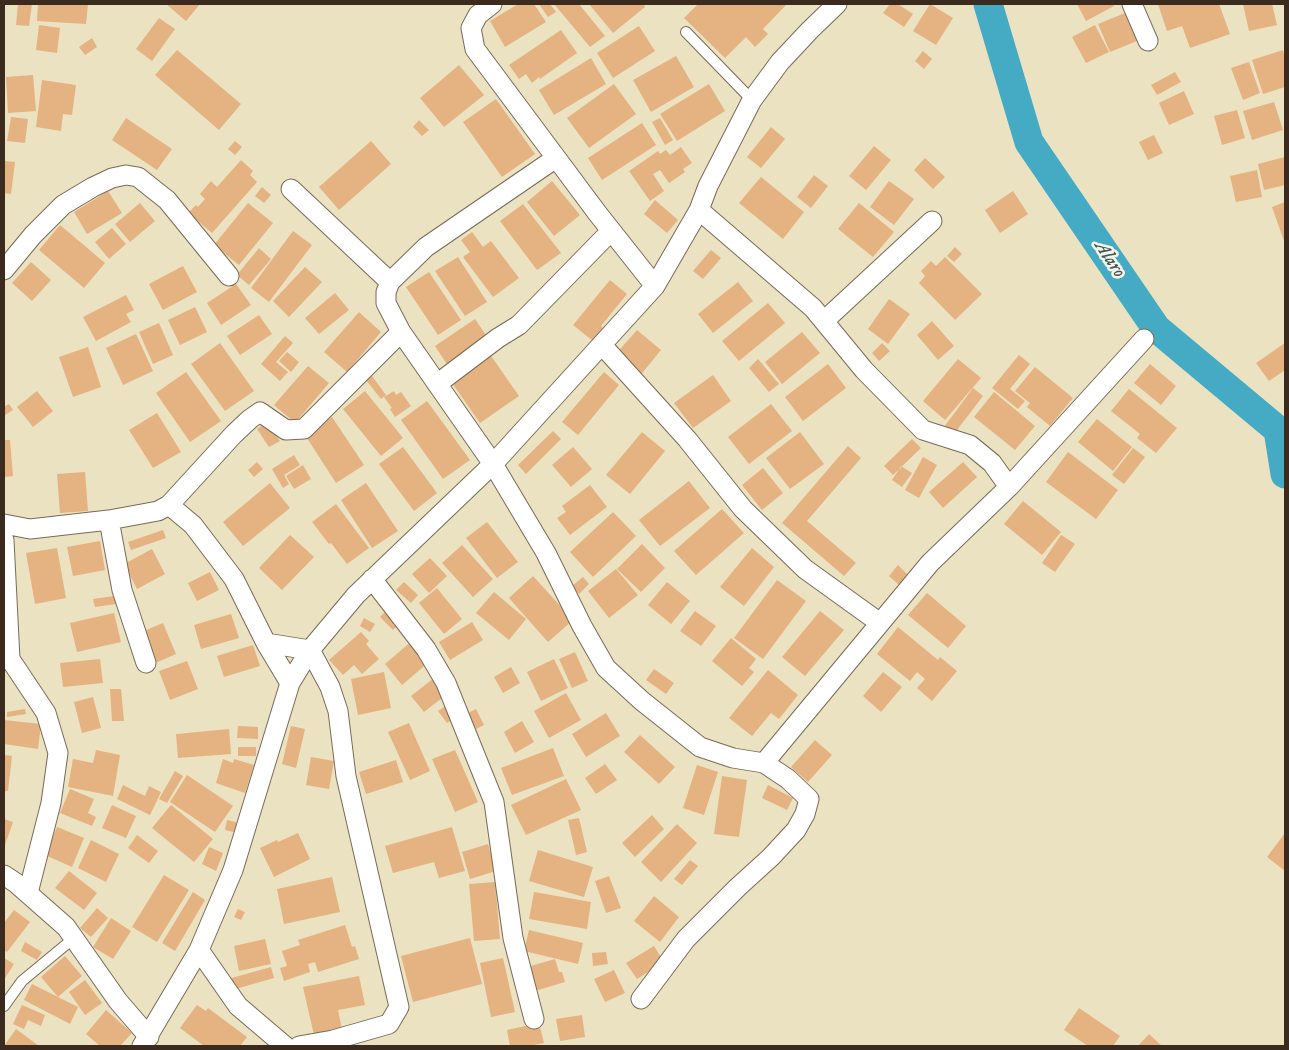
<!DOCTYPE html>
<html>
<head>
<meta charset="utf-8">
<style>
  body { margin:0 }
  #map { position:relative; width:1289px; height:1050px; overflow:hidden; background:#ebe2c1; font-family:"IM FELL DW Pica",serif }
  canvas { display:block }
  .frame { position:absolute; inset:0; border:5px solid #3b2a1e; pointer-events:none }
</style>
</head>
<body>
<div id="map">
<canvas width="1289" height="1050"></canvas>
<div class="frame"></div>
</div>
<script>
const c = document.querySelector('canvas').getContext('2d');
c.lineJoin = 'round';
const toPath = rows => new Path2D(rows.map(r => 'M' + r).join(''));
function trace(path, color, width, dash) { c.strokeStyle = color; c.lineWidth = width; c.lineCap = dash ? 'butt' : 'round'; c.setLineDash(dash || []); c.stroke(path); }
function fill(path, color) { c.fillStyle = color; c.fill(path, 'evenodd'); }
function drawText(font, color, halo, rows, align = 'center') {
  c.font = font + ' "IM FELL DW Pica",serif'; c.lineWidth = 5; c.setLineDash([]); c.textBaseline = 'middle'; c.strokeStyle = halo; c.fillStyle = color; for (const [text, x, y, turn = 0] of rows) {
    c.save(); c.translate(x, y); c.rotate((+turn || 0) * Math.PI / 180); c.textAlign = isNaN(turn) ? turn : align; if (halo) c.strokeText(text, 0, 0); c.fillText(text, 0, 0); c.restore();
  }
}
trace(toPath([
  [1278,430,1285,428]
]), '#45abc4', 5);
trace(toPath([
  [988,4,1029,142,1156,328,1278,430,1285,474]
]), '#45abc4', 29);
fill(toPath([
  [18,4,32,4,29,26,16,25],
  [38,4,88,4,86,24,37,21],
  [166,4,200,4,186,21],
  [518,4,534,4,546,22,505,47,490,21],
  [539,4,550,4,556,12,548,17],
  [554,4,579,4,605,36,590,47],
  [589,4,643,4,645,7,613,33],
  [698,4,787,4,763,29,768,34,755,47,746,37,725,58,684,18],
  [890,4,898,4,913,14,904,27,883,13],
  [930,4,953,18,936,45,913,31],
  [1077,4,1113,4,1114,6,1086,21],
  [1158,4,1219,4,1230,34,1190,48,1182,26,1167,31],
  [1243,4,1272,4,1277,25,1249,31],
  [1125,13,1137,41,1110,52,1098,24],
  [159,18,175,29,152,61,136,49],
  [39,25,60,28,57,53,36,50],
  [1095,25,1109,52,1086,63,1072,37],
  [639,26,655,51,613,78,597,53],
  [561,30,577,53,540,79,539,77,532,83,526,74,519,79,509,65],
  [92,38,97,47,85,55,79,47],
  [177,50,241,104,219,130,155,75],
  [1283,50,1285,58,1285,87,1263,94,1252,60],
  [923,51,932,59,924,69,915,61],
  [676,56,694,87,651,112,633,80],
  [591,58,606,84,554,115,539,90],
  [1249,62,1260,93,1243,100,1231,68],
  [459,65,484,95,444,127,420,98],
  [1175,72,1181,82,1157,95,1151,85],
  [33,75,36,111,8,113,6,77],
  [42,80,76,85,72,115,63,114,61,131,36,127],
  [614,84,636,114,589,148,567,118],
  [709,84,725,111,677,141,660,114],
  [1184,91,1194,114,1169,125,1159,103],
  [496,99,535,154,502,177,463,122],
  [1274,102,1283,130,1252,140,1243,111],
  [1237,110,1245,138,1222,145,1214,116],
  [11,117,28,119,25,143,7,141],
  [126,118,172,149,157,170,112,140],
  [660,118,673,140,665,145,652,122],
  [419,120,429,130,422,136,413,127],
  [642,123,656,145,602,180,588,158],
  [771,127,785,139,761,168,747,157],
  [1154,135,1163,153,1148,160,1139,142],
  [235,141,242,147,235,155,228,149],
  [371,141,391,164,339,210,319,187],
  [874,146,891,160,866,190,849,176],
  [681,147,692,163,683,169,685,172,669,183,660,170,653,174,664,191,650,201,629,171,658,151,660,154,666,150,670,155],
  [1285,157,1285,185,1264,190,1258,164],
  [925,158,945,177,933,189,914,170],
  [241,160,253,171,250,175,257,182,212,233,188,213,196,205,198,207,205,199,200,194,211,181,217,187],
  [4,161,15,162,11,194,4,193],
  [1257,170,1262,197,1236,202,1230,176],
  [814,175,828,186,811,208,797,197],
  [761,177,804,212,783,239,739,203],
  [552,181,580,215,554,236,527,202],
  [889,181,914,199,894,225,870,207],
  [262,187,271,195,264,203,255,196],
  [108,191,122,213,87,234,74,212],
  [1013,191,1028,214,1000,233,985,210],
  [655,200,678,220,667,233,644,214],
  [1285,202,1285,240,1284,241,1272,207],
  [140,203,155,221,130,242,115,224],
  [248,203,273,223,239,265,214,245],
  [859,203,894,232,873,257,838,229],
  [523,204,561,253,537,270,500,221],
  [60,225,105,263,84,288,39,250],
  [112,228,126,244,109,259,95,242],
  [293,231,312,245,269,302,251,288],
  [472,232,483,247,491,241,519,278,493,297,463,257,470,252,461,240],
  [955,247,962,254,954,262,947,256],
  [259,248,271,259,249,285,237,275],
  [711,250,721,258,703,279,693,271],
  [458,257,487,302,465,316,435,271],
  [945,257,982,294,955,320,919,283,925,276,921,271,931,261,936,266],
  [31,262,51,280,32,301,12,283],
  [183,266,197,292,163,310,149,284],
  [305,267,322,282,289,317,273,301],
  [429,272,461,320,438,335,406,287],
  [610,280,627,294,601,326,603,328,593,341,573,325],
  [738,282,753,301,713,333,698,314],
  [236,284,251,305,221,325,207,303],
  [335,293,349,310,319,334,305,318],
  [126,295,134,310,126,314,131,322,96,341,83,317],
  [889,299,910,314,888,344,868,329],
  [768,303,785,323,739,361,722,341],
  [195,307,207,332,180,345,168,320],
  [359,312,381,332,347,372,324,352],
  [259,315,272,334,240,355,227,336],
  [475,319,490,341,450,369,435,346],
  [932,321,954,346,938,360,917,335],
  [159,323,173,355,153,364,139,332],
  [637,330,661,350,639,377,614,356],
  [802,332,820,353,782,384,765,362],
  [136,334,153,371,123,385,106,348],
  [285,336,293,343,276,362,288,372,280,381,261,364],
  [220,343,254,391,225,411,191,364],
  [882,343,890,351,879,361,872,353],
  [1285,343,1285,370,1269,381,1256,363],
  [88,347,101,387,73,397,59,357],
  [287,352,299,362,291,372,279,361],
  [489,353,519,396,480,423,450,380],
  [1019,355,1030,364,1010,389,1025,401,1018,409,992,388],
  [758,359,779,384,769,392,749,368],
  [958,359,981,378,945,420,923,401],
  [828,364,846,388,803,421,785,397],
  [1150,364,1176,386,1161,405,1134,383],
  [308,366,329,383,295,423,274,405],
  [1035,367,1073,398,1050,426,1027,407,1030,403,1015,391],
  [186,372,221,421,190,442,156,393],
  [604,372,619,385,578,435,562,422],
  [713,375,731,401,693,428,674,403],
  [372,376,386,395,381,399,366,380],
  [973,388,983,396,954,434,944,427],
  [1129,389,1177,428,1156,453,1137,438,1140,434,1111,411],
  [37,391,53,411,33,427,17,407],
  [365,391,403,438,381,456,343,409],
  [394,391,396,395,401,392,411,406,395,417,390,409,392,408,384,397],
  [994,392,1035,426,1015,450,974,417],
  [427,401,470,460,443,479,401,420],
  [9,404,13,410,5,415,4,407],
  [771,404,792,431,749,464,728,437],
  [157,413,181,452,153,468,129,430],
  [332,417,364,465,336,483,305,435],
  [1097,419,1132,447,1113,471,1078,442],
  [267,422,280,441,269,447,257,429],
  [553,431,561,439,526,474,518,465],
  [642,432,665,451,630,494,606,475],
  [800,432,824,464,790,489,766,458],
  [912,439,921,448,893,475,884,466],
  [4,440,10,440,13,476,4,477],
  [848,446,861,458,807,521,856,563,844,576,782,523],
  [403,447,437,493,414,511,379,464],
  [573,447,592,469,571,487,552,465],
  [1133,448,1145,457,1124,484,1112,475],
  [1068,452,1118,490,1096,519,1046,482],
  [294,455,300,465,284,475,289,484,283,488,272,469],
  [923,457,937,465,919,498,905,490],
  [257,462,263,469,254,477,248,470],
  [963,462,977,477,943,508,929,492],
  [303,465,311,479,294,489,286,476],
  [901,466,912,473,902,487,892,480],
  [763,468,783,493,762,510,742,485],
  [85,472,88,511,60,513,57,474],
  [689,481,710,508,660,546,639,520],
  [270,483,290,508,243,546,223,522],
  [366,483,398,531,372,548,341,500],
  [590,485,607,507,570,535,557,518,566,512,562,506],
  [1023,501,1061,532,1042,555,1004,524],
  [336,504,369,548,347,564,331,543,329,544,312,522],
  [722,509,744,533,696,575,674,551],
  [613,512,636,536,593,577,570,552],
  [487,522,518,562,497,578,466,538],
  [163,530,166,538,131,550,128,542],
  [290,535,314,557,282,590,259,568],
  [1061,535,1075,544,1055,572,1042,563],
  [100,541,105,570,73,576,67,547],
  [642,544,665,568,641,592,617,569],
  [462,545,493,579,473,597,442,563],
  [57,548,66,598,35,604,26,553],
  [752,548,774,567,744,606,720,587],
  [152,549,165,574,137,589,124,564],
  [430,558,447,576,429,593,412,574],
  [898,565,908,575,899,585,889,576],
  [616,569,638,595,609,618,588,591],
  [210,572,219,590,197,601,188,583],
  [533,576,573,620,548,642,509,598],
  [583,577,589,584,579,594,572,586],
  [777,580,806,601,763,659,734,638],
  [404,582,418,595,411,603,396,590],
  [667,582,690,601,671,624,648,605],
  [437,588,462,619,444,634,419,603],
  [494,592,526,619,509,640,476,613],
  [927,593,966,626,948,648,908,615],
  [114,596,116,604,95,607,93,599],
  [388,609,401,622,393,630,380,617],
  [695,611,716,626,701,646,680,631],
  [820,611,844,630,805,676,782,657],
  [114,613,121,642,77,652,70,623],
  [231,614,239,638,201,649,194,625],
  [364,618,375,624,370,632,360,626],
  [472,622,483,640,450,660,439,642],
  [163,623,176,654,153,664,139,633],
  [898,627,938,660,940,657,957,671,932,701,917,688,925,679,917,672,910,681,877,654],
  [361,632,369,641,366,644,379,659,362,674,354,665,343,675,329,660],
  [731,638,756,659,749,668,754,672,742,686,712,661],
  [413,640,430,661,402,685,385,664],
  [253,645,260,666,224,677,217,656],
  [575,652,588,681,572,688,559,659],
  [100,659,103,683,63,687,60,663],
  [554,659,568,688,541,701,527,672],
  [187,661,198,689,170,700,159,671],
  [511,667,520,683,503,693,494,677],
  [654,669,674,683,666,694,646,680],
  [768,670,798,695,779,719,771,713,752,736,729,718],
  [384,672,391,708,358,715,351,679],
  [883,672,902,687,881,712,863,696],
  [434,678,447,694,424,712,411,696],
  [110,689,121,689,124,721,112,721],
  [566,693,581,720,549,738,534,711],
  [93,697,101,728,82,733,74,702],
  [446,706,455,718,447,723,438,711],
  [25,709,26,714,7,717,7,712],
  [476,709,484,725,476,729,468,713],
  [606,713,620,736,586,757,572,734],
  [4,720,41,724,38,749,4,744],
  [522,721,534,742,515,753,504,732],
  [409,723,430,771,410,780,388,732],
  [238,726,258,727,258,739,237,738],
  [291,726,305,729,296,768,282,764],
  [229,729,231,754,178,758,176,734],
  [640,735,675,767,659,784,624,752],
  [815,740,832,755,808,782,791,767],
  [238,747,256,747,256,756,238,756],
  [553,748,564,776,512,795,501,768],
  [96,750,120,755,113,796,68,787,73,759,93,763],
  [455,750,478,802,455,812,432,759],
  [4,755,12,756,8,791,4,791],
  [311,757,334,761,329,789,306,785],
  [223,759,233,763,234,759,254,765,245,793,216,783],
  [396,760,403,782,366,794,359,772],
  [605,764,617,780,596,794,585,778],
  [697,765,718,772,704,815,683,808],
  [175,771,183,776,167,803,159,799],
  [187,775,233,806,215,832,170,802],
  [722,776,747,780,739,837,714,834],
  [566,779,581,810,526,835,511,805],
  [123,785,145,796,149,786,161,792,150,815,117,799],
  [768,785,793,798,787,810,762,798],
  [70,789,94,799,88,813,96,817,92,826,60,813],
  [112,805,136,816,126,838,102,828],
  [171,805,213,839,194,862,152,828],
  [652,815,664,829,635,857,622,843],
  [579,818,587,852,576,855,568,820],
  [4,819,13,822,4,848],
  [227,820,240,823,238,833,225,830],
  [677,824,697,843,661,882,641,862],
  [57,827,84,838,72,867,45,855],
  [452,827,465,871,439,878,434,862,393,873,385,846],
  [298,833,310,859,274,877,260,848,277,840,278,842],
  [1285,833,1285,871,1267,857],
  [137,835,158,851,149,863,128,848],
  [91,840,119,854,106,882,78,868],
  [488,844,496,871,470,879,462,852],
  [209,847,223,853,216,871,202,864],
  [538,850,593,867,584,897,529,881],
  [690,860,698,866,682,885,674,879],
  [69,871,97,893,84,910,55,888],
  [164,875,189,890,157,942,132,927],
  [609,876,621,908,606,913,595,881],
  [332,877,340,912,284,924,277,889],
  [495,882,500,939,474,941,469,884],
  [193,892,205,900,175,951,162,943],
  [534,892,591,902,587,929,529,919],
  [654,896,679,917,660,942,634,921],
  [97,908,108,918,91,937,80,928],
  [238,909,245,912,241,920,234,917],
  [14,910,30,922,7,952,4,950,4,923],
  [111,918,131,931,113,959,93,947],
  [345,925,352,947,355,946,359,959,318,972,315,962,308,964,310,972,284,981,280,968,287,966,282,951,300,945,298,940],
  [529,930,583,943,578,964,524,951],
  [470,938,482,984,413,1002,401,956],
  [265,939,271,964,239,971,234,946],
  [25,942,42,952,37,960,21,951],
  [654,946,664,962,637,979,626,963],
  [606,952,608,964,593,966,592,953],
  [65,956,82,976,58,997,41,977],
  [4,958,14,964,4,980],
  [503,958,515,1012,491,1017,480,963],
  [555,959,559,972,562,972,565,982,535,991,527,967],
  [271,967,274,978,232,990,228,979],
  [614,970,625,993,605,1002,594,979],
  [359,976,365,1005,338,1010,342,1029,314,1035,303,987],
  [85,980,102,1003,85,1015,69,992],
  [32,984,78,1007,70,1024,24,1000],
  [22,1005,45,1015,41,1026,28,1020,24,1029,13,1024],
  [197,1005,206,1011,208,1008,247,1037,240,1046,204,1046,180,1028],
  [1079,1008,1120,1036,1113,1046,1088,1046,1064,1030],
  [106,1010,132,1033,120,1046,100,1046,86,1034],
  [582,1015,585,1037,560,1041,556,1019],
  [539,1023,544,1043,529,1046,510,1046,507,1030],
  [16,1029,39,1046,4,1046],
  [1149,1034,1162,1046,1138,1046]
]), '#e5b281');
const lane = toPath([
  [686,32,752,100],
  [4,1006,22,981,74,938]
]);
const street = toPath([
  [492,4,478,15,471,28,475,49,598,214,655,286],
  [1132,4,1148,41],
  [556,158,426,247,390,282,386,292,386,303,401,332,493,464,546,553,582,626,606,668,642,701,700,747,733,758,764,763,930,563,1009,487,1144,339],
  [291,189,390,282],
  [699,210,813,308,864,370,923,430,970,445,992,463,1009,487],
  [4,270,33,235,63,205,93,187,112,178,126,175,138,177,167,200,229,276],
  [824,321,932,221],
  [602,345,687,439,743,509,805,569,880,623],
  [437,384,498,338,519,325,611,231],
  [169,505,234,434,250,419,260,412,286,430,304,429,401,332],
  [109,520,122,590,146,663],
  [4,524,30,529,109,520,158,511,169,505,193,525,234,579,266,643,290,683],
  [4,540,10,659,46,713,58,753,51,803,28,893],
  [372,579,426,649,446,683,494,802,513,938,534,1019],
  [266,643,310,650,330,687,338,711,346,776,399,1007,389,1024,333,1040,299,1046],
  [4,875,16,883,66,927,118,1001,149,1037],
  [199,950,238,1006,285,1046],
  [641,999,686,939,738,887,771,857,796,830,805,814,809,799,788,779,764,763],
  [142,1046,199,950,233,870,290,683,310,650,356,595,493,464,655,286,699,210,708,186,752,100,780,62,810,30,837,4]
]);
trace(lane, '#796a57', 12);
trace(street, '#796a57', 21);
trace(lane, '#fff', 10);
trace(street, '#fff', 19);
drawText('italic 19px', '#3e5758', '#f7f3e8', [
  ["Alaro",1109,260,56]
]);
</script>
</body>
</html>
